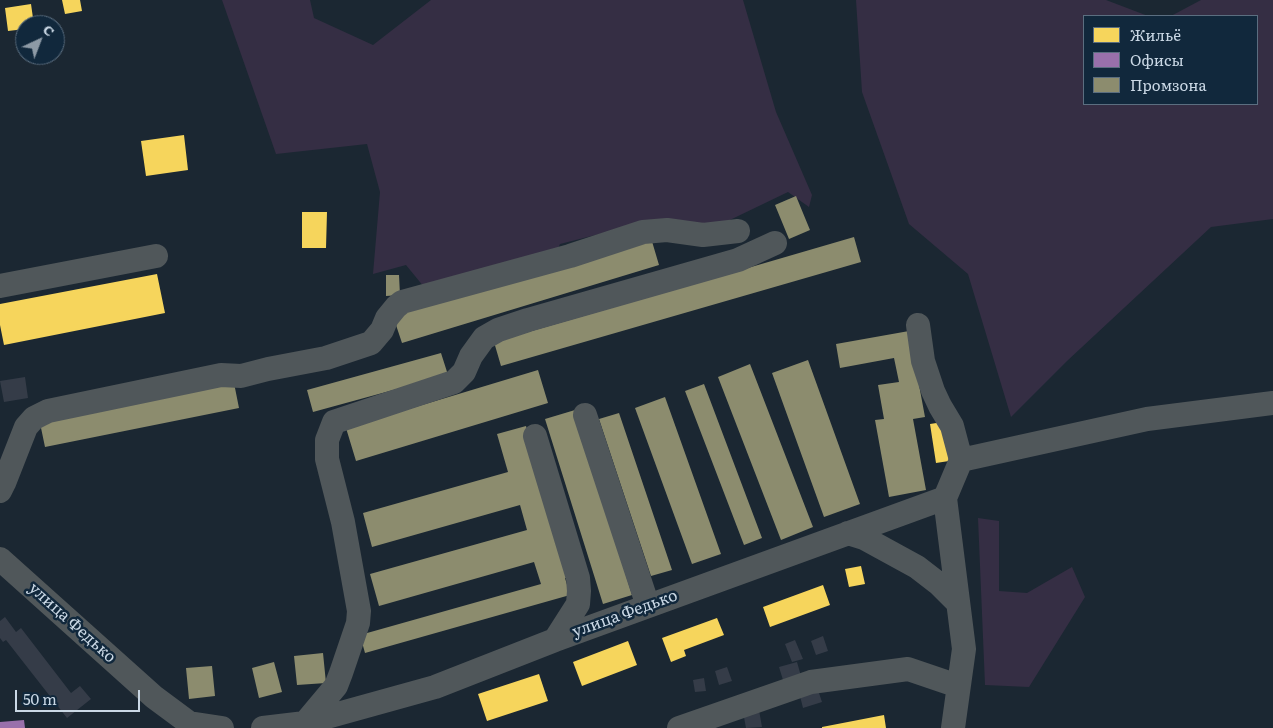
<!DOCTYPE html>
<html>
<head>
<meta charset="utf-8">
<style>
  body { margin:0 }
  #map { position:relative; width:1273px; height:728px; overflow:hidden; background:#1b2732; font-family:Literata,serif }
  canvas { display:block }
  .legend { position:absolute; left:1083px; top:15px; width:175px; height:90px; box-sizing:border-box; background:#11283c; border:1px solid #5b6e80; margin:0; padding:6px 9px; list-style:none; font-size:15px; color:#cad8e5 }
  .legend li { display:flex; align-items:center; gap:10px; height:25px }
  .legend b { width:25px; border:1px solid #5b6e80 }
  .north { position:absolute; left:15px; top:15px; width:50px; height:50px; box-sizing:border-box; background:#11283c; border:1px solid #5b6e80; border-radius:50%; rotate:43deg; font-size:14px; font-weight:700; line-height:20px; text-align:center; color:#cad8e5 }
  .north::after { content:''; display:block; margin:auto; width:18px; height:22px; background:#8d9aa6; clip-path:polygon(50% 0,100% 100%,50% 72%,0 100%) }
  .scale { position:absolute; left:15px; top:690px; width:125px; height:22px; box-sizing:border-box; border:2px solid #cad8e5; border-top:0; padding-left:6px; font-size:15px; line-height:18px; white-space:nowrap; color:#cad8e5; -webkit-text-stroke:4px #11283c; paint-order:stroke }
</style>
</head>
<body>
<div id="map">
<canvas width="1273" height="728"></canvas>
<ul class="legend">
<li><b style="height:14px;background:#f6d55c"></b>Жильё</li>
<li><b style="height:14px;background:#9970ab"></b>Офисы</li>
<li><b style="height:14px;background:#8c8c6e"></b>Промзона</li>
</ul>
<div class="north">С</div>
<div class="scale">50 m</div>
</div>
<script>
const c = document.querySelector('canvas').getContext('2d');
c.lineJoin = 'round';
function fill(path, color) { c.fillStyle = color; c.fill(path, 'evenodd'); }
const toPath = rows => new Path2D(rows.map(r => 'M' + r).join(''));
function trace(path, color, width, dash) { c.strokeStyle = color; c.lineWidth = width; c.lineCap = dash ? 'butt' : 'round'; c.setLineDash(dash || []); c.stroke(path); }
function drawText(font, color, halo, rows, align = 'center') {
  c.font = font + ' Literata,serif'; c.lineWidth = 5; c.setLineDash([]); c.textBaseline = 'middle'; c.strokeStyle = halo; c.fillStyle = color; for (const [text, x, y, turn = 0] of rows) {
    c.save(); c.translate(x, y); c.rotate((+turn || 0) * Math.PI / 180); c.textAlign = isNaN(turn) ? turn : align; if (halo) c.strokeText(text, 0, 0); c.fillText(text, 0, 0); c.restore();
  }
}
fill(toPath([
  [222,0,310,0,314,18,373,45,431,0,743,0,776,112,812,195,809,207,788,192,707,231,647,222,560,244,555,255,424,287,406,265,373,274,380,192,367,144,276,154],
  [856,0,1106,0,1148,16,1084,16,1084,104,1257,104,1257,16,1171,16,1201,0,1273,0,1273,219,1211,227,1067,361,1011,417,968,274,909,224,862,92],
  [978,518,999,521,999,591,1027,593,1072,567,1085,597,1029,687,985,685]
]), '#352e44');
fill(toPath([
  [62,0,80,0,82,11,65,14],
  [31,4,34,25,25,25,25,29,8,31,5,8],
  [184,135,188,170,146,176,141,141],
  [302,212,327,212,326,248,302,248],
  [157,274,165,313,4,345,0,325,0,304],
  [943,422,949,461,936,463,930,424],
  [861,566,865,584,849,587,845,569],
  [823,585,830,605,770,627,763,607],
  [717,618,724,635,684,650,686,656,671,662,662,638],
  [628,641,637,665,582,686,573,662],
  [539,674,548,701,487,721,478,694],
  [884,715,886,728,822,728,822,727]
]), '#f6d55c');
fill(toPath([
  [24,720,25,728,0,728,0,722]
]), '#9970ab');
fill(toPath([
  [796,196,810,230,789,239,775,205],
  [854,237,861,262,501,366,494,342],
  [651,238,659,265,402,343,393,316],
  [386,275,399,275,400,295,386,296],
  [909,331,925,417,913,419,926,490,889,497,875,420,884,419,878,385,899,382,894,358,840,368,836,344],
  [441,353,448,375,313,412,307,390],
  [808,360,860,504,824,517,772,373],
  [750,364,813,527,781,540,718,377],
  [538,370,548,403,356,461,346,428],
  [234,383,239,408,45,447,40,423],
  [704,384,762,538,744,545,685,391],
  [665,397,721,554,692,564,635,408],
  [575,410,632,595,603,604,545,419],
  [619,413,672,570,651,576,599,419],
  [526,426,569,577,565,578,570,595,365,653,360,635,541,584,534,562,379,606,370,574,527,530,520,505,372,547,363,513,508,472,497,434],
  [323,653,326,683,297,685,294,656],
  [274,662,282,692,259,698,252,668],
  [212,666,215,696,189,699,186,668]
]), '#8c8c6e');
fill(toPath([
  [25,377,28,398,4,402,0,381],
  [5,617,16,632,21,628,71,693,80,686,91,699,67,718,6,640,3,642,0,638,0,621],
  [823,636,828,651,816,655,811,641],
  [795,640,803,659,792,662,785,644],
  [797,662,801,676,783,680,779,667],
  [727,667,732,681,719,685,715,671],
  [704,678,706,691,695,692,693,680],
  [818,690,822,702,803,708,800,696],
  [759,710,762,727,746,728,743,712]
]), '#353c48');
trace(toPath([
  [0,286,156,256],
  [918,325,923,361,933,391,940,406,952,426,961,460],
  [585,415,648,606],
  [535,436,578,578,579,591,578,604,555,640],
  [961,460,1147,419,1273,403],
  [0,491,4,483,26,427,34,418,48,411,221,375,241,376,268,369,326,358,371,343,382,330,387,318,396,307,402,302,570,256,643,232,667,230,703,235,738,231],
  [945,498,964,649,953,728],
  [848,533,864,538,917,567,939,584,958,603],
  [0,559,154,697,189,723,222,728],
  [305,723,336,686,341,673,358,623,359,611,343,522,327,459,327,440,334,422,454,382,464,372,471,356,484,338,498,330,528,320,738,260,775,243],
  [263,728,305,723,435,687,555,640,945,498,961,460],
  [679,728,811,682,908,669,958,686]
]), '#50575a', 24);
drawText('16px', '#cad8e5', '#11283c', [
  ["улица Федько",625,614,-20],
  ["улица Федько",72,623,42]
]);
</script>
</body>
</html>
